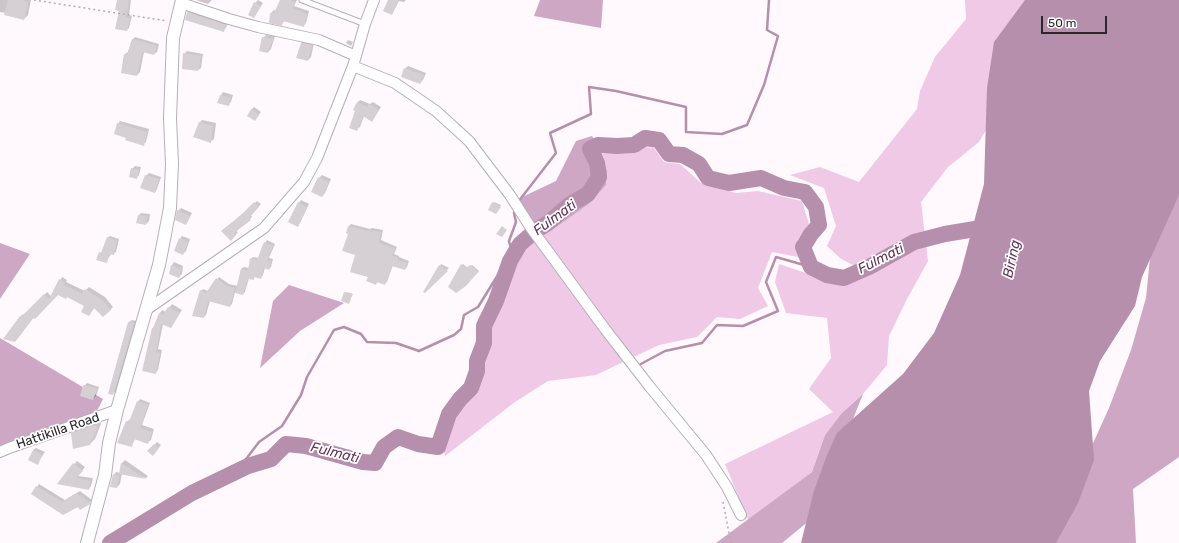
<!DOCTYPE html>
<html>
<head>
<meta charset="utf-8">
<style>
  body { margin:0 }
  #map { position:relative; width:1179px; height:543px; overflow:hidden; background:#fff8fd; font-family:Rubik,sans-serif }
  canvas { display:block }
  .scale { position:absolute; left:1041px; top:16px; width:66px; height:18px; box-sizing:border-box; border:2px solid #2a282a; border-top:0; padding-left:5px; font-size:12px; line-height:14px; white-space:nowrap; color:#2a282a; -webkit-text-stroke:3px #fff; paint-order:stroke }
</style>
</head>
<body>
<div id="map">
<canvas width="1179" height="543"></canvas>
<div class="scale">50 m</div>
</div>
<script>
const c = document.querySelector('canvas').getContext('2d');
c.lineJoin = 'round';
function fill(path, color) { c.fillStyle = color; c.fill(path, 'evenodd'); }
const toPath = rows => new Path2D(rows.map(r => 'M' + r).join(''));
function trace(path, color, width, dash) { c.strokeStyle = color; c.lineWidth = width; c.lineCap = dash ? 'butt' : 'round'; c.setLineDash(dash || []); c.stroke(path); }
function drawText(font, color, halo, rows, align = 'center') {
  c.font = font + ' Rubik,sans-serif'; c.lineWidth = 3.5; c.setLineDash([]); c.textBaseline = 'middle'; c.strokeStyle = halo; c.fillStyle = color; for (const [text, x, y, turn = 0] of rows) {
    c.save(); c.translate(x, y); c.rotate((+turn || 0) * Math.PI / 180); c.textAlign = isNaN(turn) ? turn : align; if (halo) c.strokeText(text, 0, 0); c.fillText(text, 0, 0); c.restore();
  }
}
fill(toPath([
  [965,0,1050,0,1016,79,979,142,948,167,921,202,928,261,907,299,889,336,887,365,863,394,841,414,825,435,812,472,748,520,725,464,833,412,809,389,831,358,827,318,786,313,775,282,779,264,833,282,848,284,869,274,840,258,827,246,836,226,824,188,790,175,820,167,859,182,917,109,920,91,935,57,966,19],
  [645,147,654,148,664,162,680,164,701,183,736,193,758,191,802,201,809,224,797,240,798,257,772,252,758,288,768,306,740,319,717,317,697,337,659,345,596,375,548,381,515,402,445,456,441,440,449,414,460,399,471,388,478,319,524,244,590,203,606,185,607,171,602,154,635,153]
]), '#f0c9e6');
fill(toPath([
  [540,0,603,0,601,28,534,16],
  [1179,116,1179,457,1133,489,1136,543,1041,543,1080,472,1109,408,1131,350,1146,298,1155,206],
  [592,136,602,154,607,171,606,185,590,203,556,227,535,237,518,199,556,181,576,141],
  [0,243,30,254,0,299],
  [289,285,344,303,300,331,260,368,273,301],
  [0,338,103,399,94,417,0,457],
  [863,394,839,454,810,520,782,543,716,543,812,472,825,435,841,414]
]), '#cea7c4');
fill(toPath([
  [1025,0,1179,0,1179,195,1142,277,1135,306,1100,361,1089,391,1094,460,1078,503,1056,543,801,543,814,491,827,455,837,433,903,374,934,333,960,275,984,184,987,88,994,42]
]), '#b58fab');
fill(toPath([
  [0,0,31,0,28,15,24,19,6,13,0,12],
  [118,0,131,0,129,15,132,16,129,28,127,30],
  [196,0,212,0,208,4],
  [258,0,263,3,254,17,255,3],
  [282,0,297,0,294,6,309,11,306,23,303,26,285,20,282,24,271,13,274,10,277,11],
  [388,0,406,0,404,2,399,1,392,14],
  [191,10,228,22,226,28,223,31,188,12],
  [266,35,275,36,271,49,268,52,263,38],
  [135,37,159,44,157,52,154,54,144,52,140,72,137,75,122,72,125,54,128,52,132,40],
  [304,40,314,43,311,57,308,60,301,43],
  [348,40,353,42,351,46,346,43],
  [187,51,203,54,201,68,198,70,184,54],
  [408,66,426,73,423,80,420,83,405,69],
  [223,92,233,95,231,102,228,105,221,95],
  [360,100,370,104,373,102,381,107,374,118,364,116,360,127,357,129,358,102],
  [254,107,261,112,257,117,251,110],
  [202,120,216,123,214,139,211,141,200,122],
  [120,121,149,129,146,142,143,144,127,137,118,124],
  [135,166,141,167,139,175,136,178,132,169],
  [149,173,161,177,157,189,155,192,146,176],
  [322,175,331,179,325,193,322,196,319,178],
  [301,200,309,204,300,223,297,225,299,203],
  [257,201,261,204,251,215,252,217,236,231,238,232,233,238,223,231,245,212],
  [494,202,501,205,497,212,493,203],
  [181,208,192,213,188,221,186,224,178,211],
  [141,213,150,214,149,221,146,224,139,215],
  [351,224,370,229,372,228,383,230,381,240,397,247,394,254,399,256,399,257,409,261,407,267,405,269,393,265,387,282,384,284,378,282,376,283,369,276,356,254,349,233,347,232,349,226],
  [110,236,119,239,116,252,113,254,111,254,106,262,100,253,103,251,107,238],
  [182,236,190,239,186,251,183,254,180,239],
  [267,240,275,244,269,258,273,259,271,267,269,269,265,268,263,275,261,278,256,276,253,279,249,278,245,292,243,294,235,292,232,304,230,306,210,301,206,315,204,317,201,291,203,289,208,291,219,277,229,284,238,286,241,269,244,267,249,268,251,259,253,257,259,258,265,243],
  [174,262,183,266,182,274,179,277,171,273,172,265],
  [441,264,449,268,425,291,440,266],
  [463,264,468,268,472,265,479,271,465,286,462,265],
  [62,277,67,280,66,282,85,291,89,287,105,297,113,307,110,310,95,307,89,315,86,305,67,296,58,294,34,317,18,338,20,317,23,314,25,315,47,292,51,296],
  [346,292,353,294,349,302,345,293],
  [172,304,182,310,171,327,163,324,158,349,162,350,158,370,155,373,155,327,160,313,162,310,166,312],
  [132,320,136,321,116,391,113,394,129,322],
  [87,383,99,387,96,396,93,399,84,386],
  [140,399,150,403,142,425,154,429,151,440,148,442,136,438,131,446,127,422,130,419,131,419,138,402],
  [100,421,101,424,95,439,90,444,72,433,77,429],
  [157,442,161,445,153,454,149,451],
  [36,448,45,452,37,464,33,450],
  [125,460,148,476,146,478,122,473,120,484,117,487,114,475,116,472,120,473,122,463],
  [77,461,85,467,78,476,93,478,91,486,89,489,58,484],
  [39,484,65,500,80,491,92,500,89,503,79,506,64,513,37,487]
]), '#0003');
trace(toPath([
  [518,202,556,153,550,133,591,114,589,87,616,91,686,107,686,132,722,134,747,125,764,85,778,36,767,30,769,0],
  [639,365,665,351,702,343,717,325,743,326,778,311,766,282,776,257,811,267],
  [237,471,259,442,282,426,301,395,307,377,334,330,344,327,361,334,367,342,396,343,419,351,454,335,461,329,464,315,478,307,501,270,513,257,509,241,516,222,514,213,515,209]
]), '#b58fab', 2.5);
trace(toPath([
  [110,543,192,493,248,466,271,459,286,444,306,446,363,462,375,463,384,447,398,437,418,444,438,447,449,414,460,399,471,388,477,371,477,361,484,343,484,326,496,301,510,261,520,244,534,232,548,223,569,205,588,194,599,177,597,163,590,149,598,145,617,146,634,145,645,138,659,140,669,154,683,155,699,164,708,178,729,183,761,178,784,188,805,192,816,207,819,225,811,234,803,247,811,267,827,275,844,278,869,267,914,242,945,234,993,226]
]), '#b58fab', 16);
fill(toPath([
  [8,0,22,0,28,2,24,20,4,15],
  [117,0,129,0,126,17,130,18,127,31,115,29,119,11,115,10],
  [280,0,291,0,295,2,292,8,307,14,304,27,283,21,282,26,269,23,270,13,274,13],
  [388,0,399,0,392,15,383,11],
  [254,2,261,6,254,18,248,15],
  [187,12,226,25,224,32,185,20],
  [262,37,273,39,268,53,259,51],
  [132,39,157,46,154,55,142,52,137,76,121,73,124,54,127,55],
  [301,43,312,45,308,61,296,58],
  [183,53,201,56,198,71,182,69],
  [404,68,424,75,420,84,401,77],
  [220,95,231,98,229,106,217,103],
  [357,102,367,107,369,104,379,110,372,122,363,116,357,131,349,128,355,111,353,110],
  [251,109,259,115,255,121,247,116],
  [199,122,213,126,211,143,193,137],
  [117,123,147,132,144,146,125,140,126,138,114,134],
  [131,168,139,170,137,179,129,177],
  [145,175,159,179,155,193,140,188],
  [318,177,329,182,322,197,311,192],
  [254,202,259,207,249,218,251,220,234,233,236,235,231,241,221,231,242,214],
  [298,202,307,207,298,227,288,222],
  [492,202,501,207,496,214,488,210],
  [177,210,190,216,186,225,175,220],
  [138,215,147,216,146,225,136,223],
  [348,226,368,231,368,230,381,232,379,243,395,249,392,256,398,258,397,260,407,263,405,270,392,266,385,285,377,282,376,285,366,281,368,277,350,272,355,255,342,251,348,234,346,233],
  [502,226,507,230,502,237,496,234],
  [107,237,117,241,114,255,109,254,107,263,96,260,99,252,101,253],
  [179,238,188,242,183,255,174,251],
  [264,242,273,246,267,261,271,261,269,270,263,268,261,279,254,277,254,280,248,279,243,295,235,293,241,269,248,270,250,258,257,260],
  [461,264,466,268,470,265,478,272,466,286,456,293,448,287],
  [171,265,181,269,179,278,169,274],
  [439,265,448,271,425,293,423,292],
  [216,278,227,286,235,288,230,307,208,301,204,318,192,316,200,290,206,293],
  [59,279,65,283,64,285,82,294,85,289,102,300,111,310,103,317,94,308,89,316,81,312,84,306,67,297,66,299,58,295,35,319,33,318,15,342,3,339,20,316,21,317,44,294,49,299],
  [344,292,352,295,349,304,341,301],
  [168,307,180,313,171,328,161,324,156,352,160,353,156,374,142,371,152,328,153,328,159,313,163,315],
  [128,322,134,323,113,395,108,394],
  [83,385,97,389,93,400,80,396],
  [137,401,148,405,140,428,152,432,148,444,134,439,132,447,117,443,126,421,129,422],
  [96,425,97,429,90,445,73,449,71,433],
  [154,444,159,448,153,456,147,451],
  [33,450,42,455,38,465,28,460],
  [73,463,83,471,76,478,90,481,89,490,57,484],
  [121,463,146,479,119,474],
  [113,474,119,476,117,488,110,487],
  [36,486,62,502,76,493,90,503,90,504,80,510,78,507,63,515,31,494]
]), '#d6d0d4');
const service = toPath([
  [302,0,365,24]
]);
const minor = toPath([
  [181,3,229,19,258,27,319,40,356,56],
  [353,66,395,83,436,111,469,141,510,195,531,228,605,329,650,387,706,455,727,487,741,515],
  [146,310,264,228,304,182,317,158,353,66,365,24,374,0],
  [0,452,9,448,117,410]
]);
const tertiary = toPath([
  [87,543,105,475,109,443,117,410,159,265,170,208,172,164,170,118,173,38,182,0]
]);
trace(service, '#b6b0b5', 7);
trace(minor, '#b6b0b5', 12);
trace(tertiary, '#b6b0b5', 14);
trace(toPath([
  [34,0,167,21],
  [723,502,731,543]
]), '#b2adb0', 1.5, [2, 3]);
trace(service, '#fff', 5);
trace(minor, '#fff', 10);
trace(tertiary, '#fff', 12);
drawText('13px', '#2a282a', '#fff', [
  ["Hattikilla Road",58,431,-19]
]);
drawText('italic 14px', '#65335b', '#fff', [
  ["Fulmati",555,218,-36],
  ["Fulmati",881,259,-27],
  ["Biring",1012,259,-78],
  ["Fulmati",335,453,14]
]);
</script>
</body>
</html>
